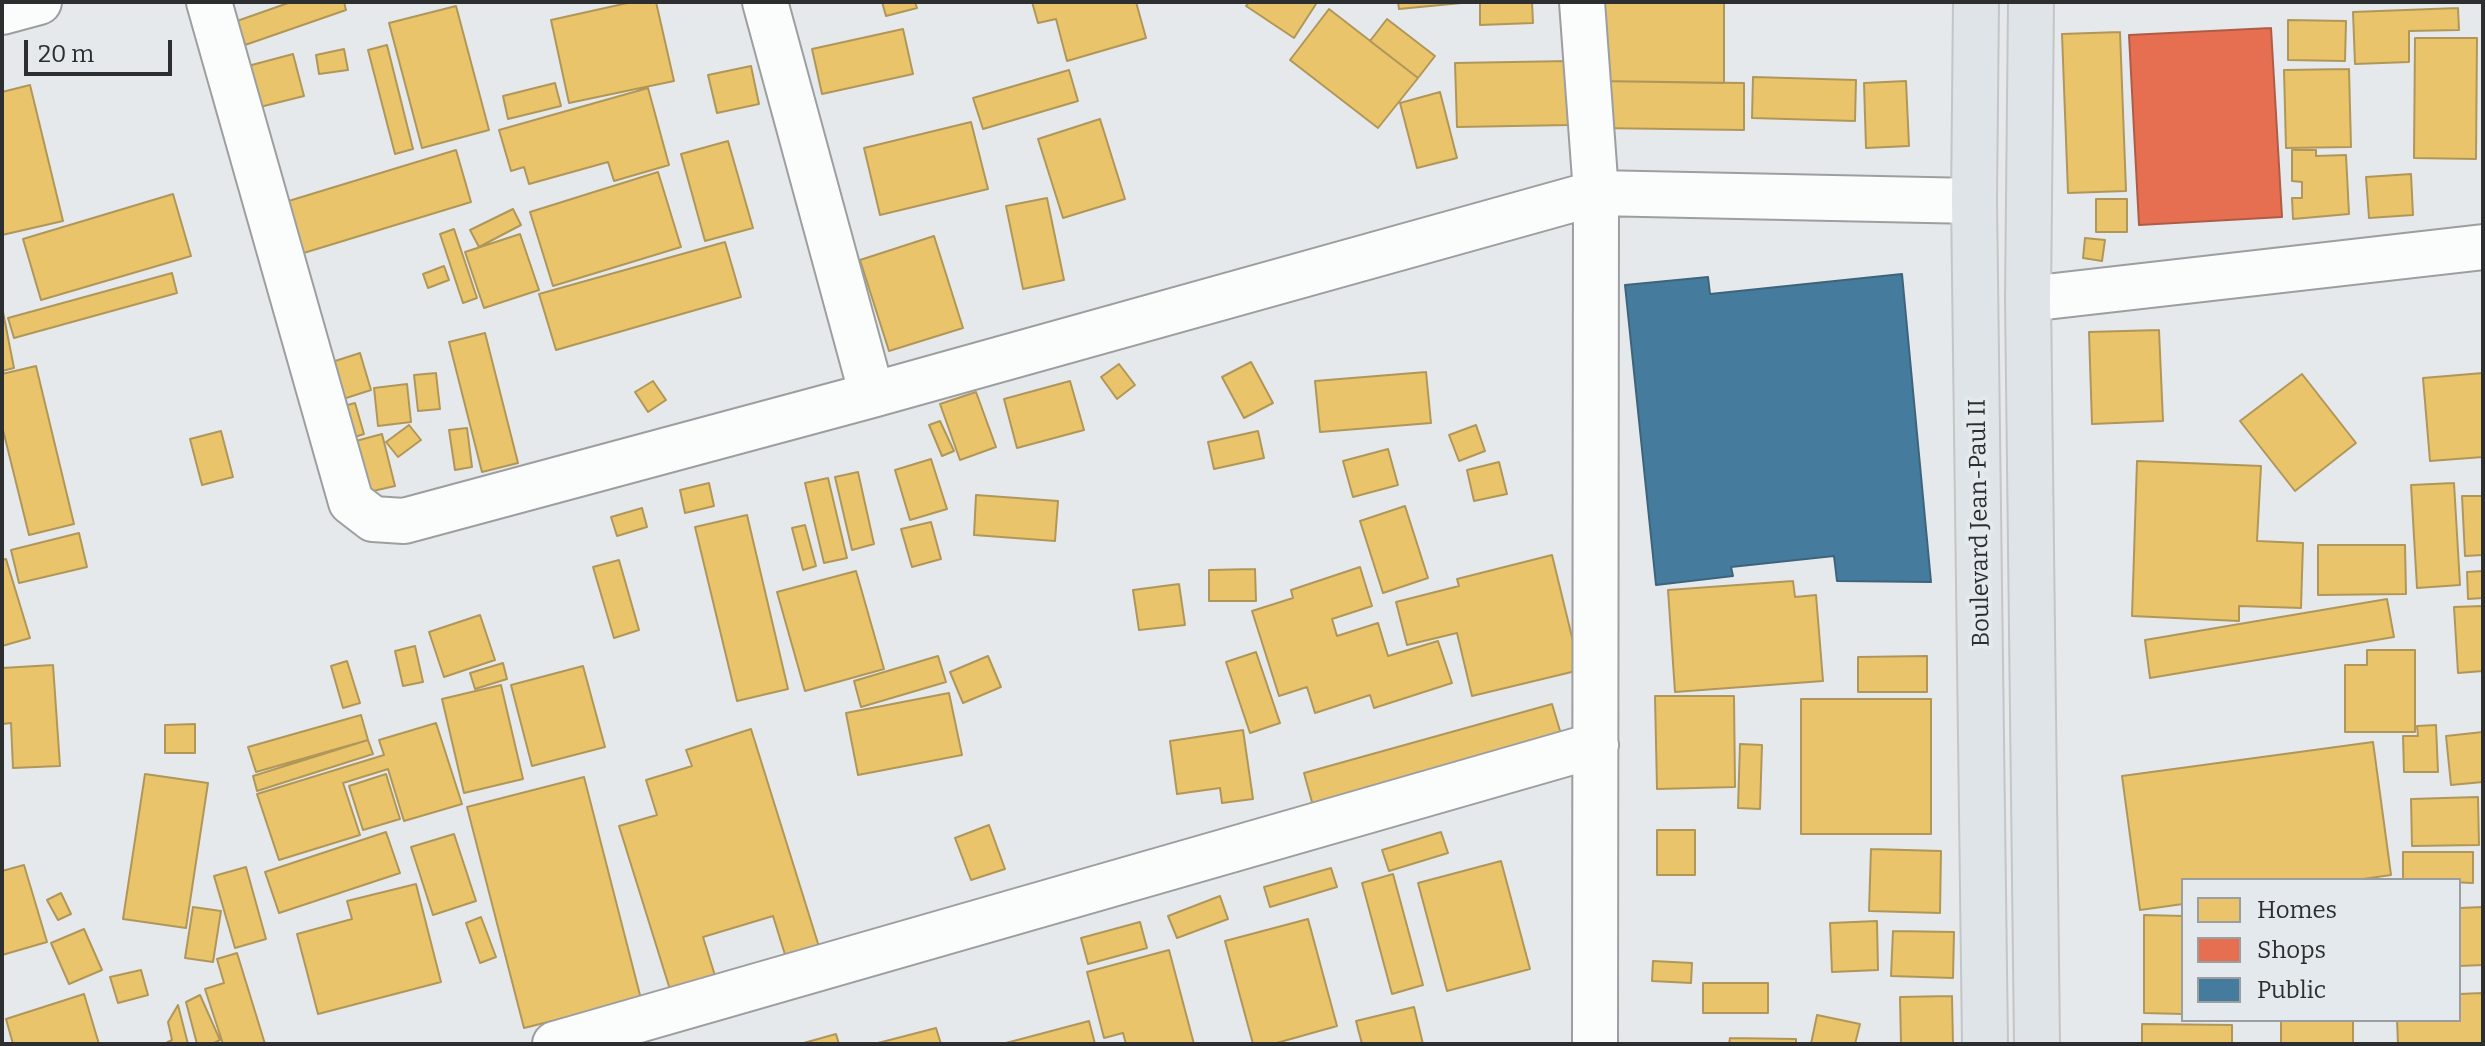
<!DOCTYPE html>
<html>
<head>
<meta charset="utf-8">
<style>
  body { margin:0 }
  #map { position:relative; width:2485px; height:1046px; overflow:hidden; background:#e6e9eb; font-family:Bitter,serif }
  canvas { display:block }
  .frame { position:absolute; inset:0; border:4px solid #2c2e30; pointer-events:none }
  .legend { position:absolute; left:2181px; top:878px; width:280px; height:144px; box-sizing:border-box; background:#e4e9ed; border:2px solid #9a9ea1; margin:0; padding:10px 14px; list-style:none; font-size:24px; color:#2c2e30 }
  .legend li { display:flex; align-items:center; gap:16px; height:40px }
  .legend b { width:40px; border:2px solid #9a9ea1 }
  .scale { position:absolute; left:24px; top:40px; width:148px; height:36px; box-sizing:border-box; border:4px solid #2c2e30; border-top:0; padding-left:10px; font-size:24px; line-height:28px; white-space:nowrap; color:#2c2e30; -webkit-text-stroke:6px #e4e9ed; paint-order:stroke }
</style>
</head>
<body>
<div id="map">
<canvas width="2485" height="1046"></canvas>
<div class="frame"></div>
<ul class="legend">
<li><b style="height:22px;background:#e9c46a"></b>Homes</li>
<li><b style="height:22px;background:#e76f51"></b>Shops</li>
<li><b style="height:22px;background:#457b9d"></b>Public</li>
</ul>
<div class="scale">20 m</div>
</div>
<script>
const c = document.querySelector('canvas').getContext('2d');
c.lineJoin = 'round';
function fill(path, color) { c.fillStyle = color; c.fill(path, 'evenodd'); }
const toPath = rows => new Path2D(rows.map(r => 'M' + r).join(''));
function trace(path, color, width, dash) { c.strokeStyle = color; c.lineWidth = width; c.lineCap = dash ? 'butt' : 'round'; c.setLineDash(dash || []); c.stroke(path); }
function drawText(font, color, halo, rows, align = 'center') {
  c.font = font + ' Bitter,serif'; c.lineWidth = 8; c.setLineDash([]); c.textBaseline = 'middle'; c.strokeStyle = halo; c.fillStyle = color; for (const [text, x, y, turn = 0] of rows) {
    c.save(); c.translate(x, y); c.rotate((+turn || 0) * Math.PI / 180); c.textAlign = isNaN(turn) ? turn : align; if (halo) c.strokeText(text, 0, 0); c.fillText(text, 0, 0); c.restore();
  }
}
const homes = toPath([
  [291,2,344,2,346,10,245,45,237,21,291,2],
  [632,2,656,2,674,81,569,103,551,20,632,2],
  [882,2,915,2,917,8,886,16,882,2],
  [1032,2,1136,2,1146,38,1067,61,1056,19,1038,23,1032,2],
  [1249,2,1313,2,1316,4,1294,38,1246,6,1249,2],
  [1398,2,1472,2,1399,9,1398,2],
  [1480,2,1532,2,1533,23,1480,25,1480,2],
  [1596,2,1724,2,1724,83,1596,81,1596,2],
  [456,6,489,130,422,148,389,23,456,6],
  [2458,8,2459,30,2409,31,2409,62,2355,64,2353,12,2458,8],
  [1329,9,1418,78,1378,128,1290,60,1329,9],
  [1387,19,1435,56,1418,78,1370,41,1387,19],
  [2288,20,2346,21,2345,61,2288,60,2288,20],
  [903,29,913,74,822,94,812,49,903,29],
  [2120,32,2126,191,2068,193,2062,34,2120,32],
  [2415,38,2477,38,2476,159,2414,158,2415,38],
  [387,45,413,149,395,154,368,50,387,45],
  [344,49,348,70,319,74,316,55,344,49],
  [293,54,304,96,260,107,248,66,293,54],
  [1569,61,1570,125,1457,127,1455,63,1569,61],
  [751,66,759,104,717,113,708,75,751,66],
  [2349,69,2351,147,2286,148,2284,70,2349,69],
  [1069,70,1078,101,983,129,973,98,1069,70],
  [1753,77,1856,80,1855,121,1752,118,1753,77],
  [1596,81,1744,83,1744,130,1596,128,1596,81],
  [1906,81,1909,146,1866,148,1864,83,1906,81],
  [555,83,561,106,508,119,503,96,555,83],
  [30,85,63,221,2,235,2,92,30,85],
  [648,88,669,165,614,181,608,162,529,184,524,167,511,171,499,130,648,88],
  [1440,92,1457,158,1417,168,1400,103,1440,92],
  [1100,119,1125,199,1063,218,1038,139,1100,119],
  [971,122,988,189,880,215,864,148,971,122],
  [728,141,753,228,705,241,681,154,728,141],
  [456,150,471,202,297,255,282,203,456,150],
  [2292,150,2316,150,2316,156,2346,155,2349,214,2293,219,2292,198,2302,198,2302,182,2292,181,2292,150],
  [658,172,681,247,553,286,530,212,658,172],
  [2411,174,2413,215,2369,218,2366,177,2411,174],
  [173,194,191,256,41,300,23,239,173,194],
  [1047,198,1064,280,1023,289,1006,206,1047,198],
  [2096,199,2127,199,2127,232,2096,232,2096,199],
  [513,209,521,225,479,247,470,230,513,209],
  [454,229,477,298,463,303,440,234,454,229],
  [520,234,539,290,484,308,465,252,520,234],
  [934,236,963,328,889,351,860,260,934,236],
  [2085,238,2105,240,2102,261,2083,258,2085,238],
  [725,242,741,297,556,350,539,294,725,242],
  [444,266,449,280,428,288,423,274,444,266],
  [172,273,177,293,14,338,8,318,172,273],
  [2,307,14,368,2,371,2,307],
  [2159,330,2163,421,2092,424,2089,332,2159,330],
  [485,333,518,463,482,472,449,342,485,333],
  [360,353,371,390,343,399,332,362,360,353],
  [1251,362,1273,403,1244,418,1222,377,1251,362],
  [1119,364,1135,385,1117,399,1101,377,1119,364],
  [36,366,74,524,29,535,2,426,2,374,36,366],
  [1426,372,1431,423,1320,432,1315,381,1426,372],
  [436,373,440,409,418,411,414,375,436,373],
  [2483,373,2483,457,2430,461,2423,378,2483,373],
  [2302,374,2356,443,2295,491,2240,421,2302,374],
  [653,381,666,400,648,412,635,392,653,381],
  [1070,381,1084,430,1017,448,1004,399,1070,381],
  [407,384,411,422,378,426,374,388,407,384],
  [976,392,996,447,960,460,940,404,976,392],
  [355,403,364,434,339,442,329,410,355,403],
  [940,421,954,451,942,456,929,425,940,421],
  [409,425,421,440,398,457,386,442,409,425],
  [1476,425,1485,451,1459,461,1449,435,1476,425],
  [467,428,472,467,455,470,449,430,467,428],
  [221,431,233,477,202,485,190,439,221,431],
  [1258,431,1264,458,1214,469,1208,442,1258,431],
  [382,434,395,486,364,493,352,442,382,434],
  [1388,449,1398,485,1353,497,1343,461,1388,449],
  [931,459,947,509,910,520,895,470,931,459],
  [2137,461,2261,466,2257,541,2303,543,2301,608,2239,606,2239,621,2132,616,2137,461],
  [1499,462,1507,494,1474,501,1467,470,1499,462],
  [858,472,874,544,852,550,835,477,858,472],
  [828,478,847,558,824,563,805,483,828,478],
  [709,483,714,506,685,513,680,490,709,483],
  [2454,483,2460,585,2417,588,2411,485,2454,483],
  [976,495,1058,501,1055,541,974,535,976,495],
  [2462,496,2483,496,2483,555,2465,556,2462,496],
  [1405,506,1428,578,1383,593,1360,521,1405,506],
  [642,508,647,527,617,536,611,517,642,508],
  [747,515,788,689,737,701,695,527,747,515],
  [931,522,941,559,912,567,901,529,931,522],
  [805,525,816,566,803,570,792,528,805,525],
  [79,533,87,567,19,583,11,550,79,533],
  [2318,545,2405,545,2406,594,2318,595,2318,545],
  [1552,555,1580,670,1472,696,1457,633,1407,645,1396,602,1459,586,1457,579,1552,555],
  [6,559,30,638,2,646,2,560,6,559],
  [619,560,639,630,614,638,593,567,619,560],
  [1360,567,1372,606,1332,619,1337,636,1378,623,1388,656,1438,641,1452,683,1374,708,1370,695,1315,713,1307,687,1279,696,1252,611,1293,598,1291,590,1360,567],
  [1255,569,1256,601,1209,601,1209,570,1255,569],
  [856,571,884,669,805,691,777,592,856,571],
  [2483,571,2483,598,2468,599,2467,572,2483,571],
  [1793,581,1795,597,1816,595,1823,681,1675,692,1668,590,1793,581],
  [1179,584,1185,625,1139,630,1133,590,1179,584],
  [2387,599,2394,637,2150,678,2145,640,2387,599],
  [2483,606,2483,671,2458,673,2454,607,2483,606],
  [480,615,495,660,444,677,429,632,480,615],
  [415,646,423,682,403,686,395,651,415,646],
  [2367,650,2415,650,2415,732,2345,732,2345,665,2367,665,2367,650],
  [1256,652,1280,723,1250,733,1226,662,1256,652],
  [938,656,946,682,861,707,854,681,938,656],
  [988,656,1001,687,963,703,950,672,988,656],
  [1927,656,1927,692,1858,692,1858,657,1927,656],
  [347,661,360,703,343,708,331,666,347,661],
  [503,663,507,679,475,689,470,673,503,663],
  [53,665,60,766,13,768,11,723,2,724,2,668,53,665],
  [583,666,605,747,532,766,511,685,583,666],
  [501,685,523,779,464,793,442,699,501,685],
  [949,693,962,755,858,775,846,713,949,693],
  [1655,696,1734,696,1735,787,1657,789,1655,696],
  [1801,699,1931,699,1931,834,1801,834,1801,699],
  [1552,704,1564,744,1315,813,1304,773,1552,704],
  [361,715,368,740,256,772,248,747,361,715],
  [436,723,462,804,404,821,388,769,343,783,360,835,279,860,257,794,384,755,379,740,436,723],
  [195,724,195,753,165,753,165,725,195,724],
  [2436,725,2438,772,2404,772,2403,736,2418,736,2417,726,2436,725],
  [751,729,820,950,787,961,773,916,703,937,717,982,672,996,619,826,657,815,646,780,692,766,686,750,751,729],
  [1243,730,1253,799,1222,803,1220,788,1177,794,1170,741,1243,730],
  [2483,732,2483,782,2451,785,2446,736,2483,732],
  [368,740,373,754,257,791,253,776,368,740],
  [2373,742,2391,875,2356,880,2183,880,2183,904,2140,910,2122,776,2373,742],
  [1740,744,1762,745,1760,809,1738,808,1740,744],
  [145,774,208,783,186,928,123,919,145,774],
  [386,774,400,819,363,830,349,786,386,774],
  [584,777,641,999,524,1028,467,807,584,777],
  [2478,797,2479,845,2412,846,2411,799,2478,797],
  [989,825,1005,869,971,880,955,838,989,825],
  [1657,830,1695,830,1695,875,1657,875,1657,830],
  [386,832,400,873,279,913,265,872,386,832],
  [1441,832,1448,853,1389,871,1382,850,1441,832],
  [454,834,476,901,433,915,411,847,454,834],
  [1871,849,1941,851,1940,913,1869,911,1871,849],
  [2403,852,2473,852,2473,883,2403,880,2403,852],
  [1501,861,1530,969,1447,991,1418,883,1501,861],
  [24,865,47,942,2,955,2,871,24,865],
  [246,867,266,939,235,948,214,876,246,867],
  [1331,868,1337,887,1270,907,1264,887,1331,868],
  [1393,874,1423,985,1392,994,1362,883,1393,874],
  [416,884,441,982,318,1014,297,934,352,919,347,901,416,884],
  [61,893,71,914,58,920,47,900,61,893],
  [1220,896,1228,919,1177,938,1168,916,1220,896],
  [193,907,221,911,213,962,185,958,193,907],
  [2483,907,2483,965,2459,966,2459,908,2483,907],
  [2144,915,2183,916,2183,1014,2144,1013,2144,915],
  [481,917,496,957,480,963,466,923,481,917],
  [1308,919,1337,1026,1273,1044,1253,1044,1225,941,1308,919],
  [1877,921,1878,970,1832,972,1830,923,1877,921],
  [1140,922,1147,948,1088,964,1081,938,1140,922],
  [84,929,102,970,69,984,51,943,84,929],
  [1893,931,1954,932,1953,978,1891,976,1893,931],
  [1169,950,1194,1044,1126,1044,1123,1033,1104,1038,1087,972,1169,950],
  [237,953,265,1044,223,1044,205,989,224,983,217,959,237,953],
  [1653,961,1692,963,1691,983,1652,981,1653,961],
  [141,970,148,995,118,1003,110,977,141,970],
  [1703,983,1768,983,1768,1013,1703,1013,1703,983],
  [2483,993,2483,1044,2398,1044,2397,1020,2459,1020,2459,994,2483,993],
  [84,994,99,1044,13,1044,6,1019,84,994],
  [200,995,220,1040,212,1044,197,1044,186,1002,200,995],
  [1952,996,1953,1044,1901,1044,1900,997,1952,996],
  [178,1005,188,1044,164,1044,172,1040,168,1022,178,1005],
  [1414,1007,1423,1044,1362,1044,1356,1021,1414,1007],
  [1817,1015,1860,1024,1855,1044,1811,1044,1817,1015],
  [2281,1020,2353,1020,2353,1044,2281,1044,2281,1020],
  [1089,1021,1095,1044,1006,1043,1089,1021],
  [2142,1024,2232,1025,2232,1044,2142,1044,2142,1024],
  [936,1028,941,1044,878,1044,878,1043,936,1028],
  [836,1034,839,1044,800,1044,836,1034],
  [1730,1038,1796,1039,1796,1044,1729,1044,1730,1038]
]);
fill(homes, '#e9c46a');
trace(homes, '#b09759', 2);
const shops = toPath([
  [2271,28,2282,217,2139,225,2129,35,2271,28]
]);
fill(shops, '#e76f51');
trace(shops, '#af5c47', 2);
const public = toPath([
  [1902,274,1931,582,1837,581,1834,556,1731,567,1733,576,1656,585,1625,285,1708,277,1710,294,1902,274]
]);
fill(public, '#457b9d');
trace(public, '#3e647c', 2);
const minor = toPath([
  [209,2,351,502,373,519,404,521,872,395,1596,193,1974,201],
  [765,2,872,395],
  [1582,2,1596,193,1595,1044],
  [2,12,39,2],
  [2028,299,2483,247],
  [555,1044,1596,745]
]);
const major = toPath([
  [1976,2,1974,201,1985,1044],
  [2031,2,2028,299,2037,1044]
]);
trace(minor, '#9c9e9f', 48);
trace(major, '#c4c5c6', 48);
trace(minor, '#fbfcfc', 44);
trace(major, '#dee4e8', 44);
drawText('24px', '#2c2e30', '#e4e9ed', [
  ["Boulevard Jean-Paul II",1980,523,-91]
]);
</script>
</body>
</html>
